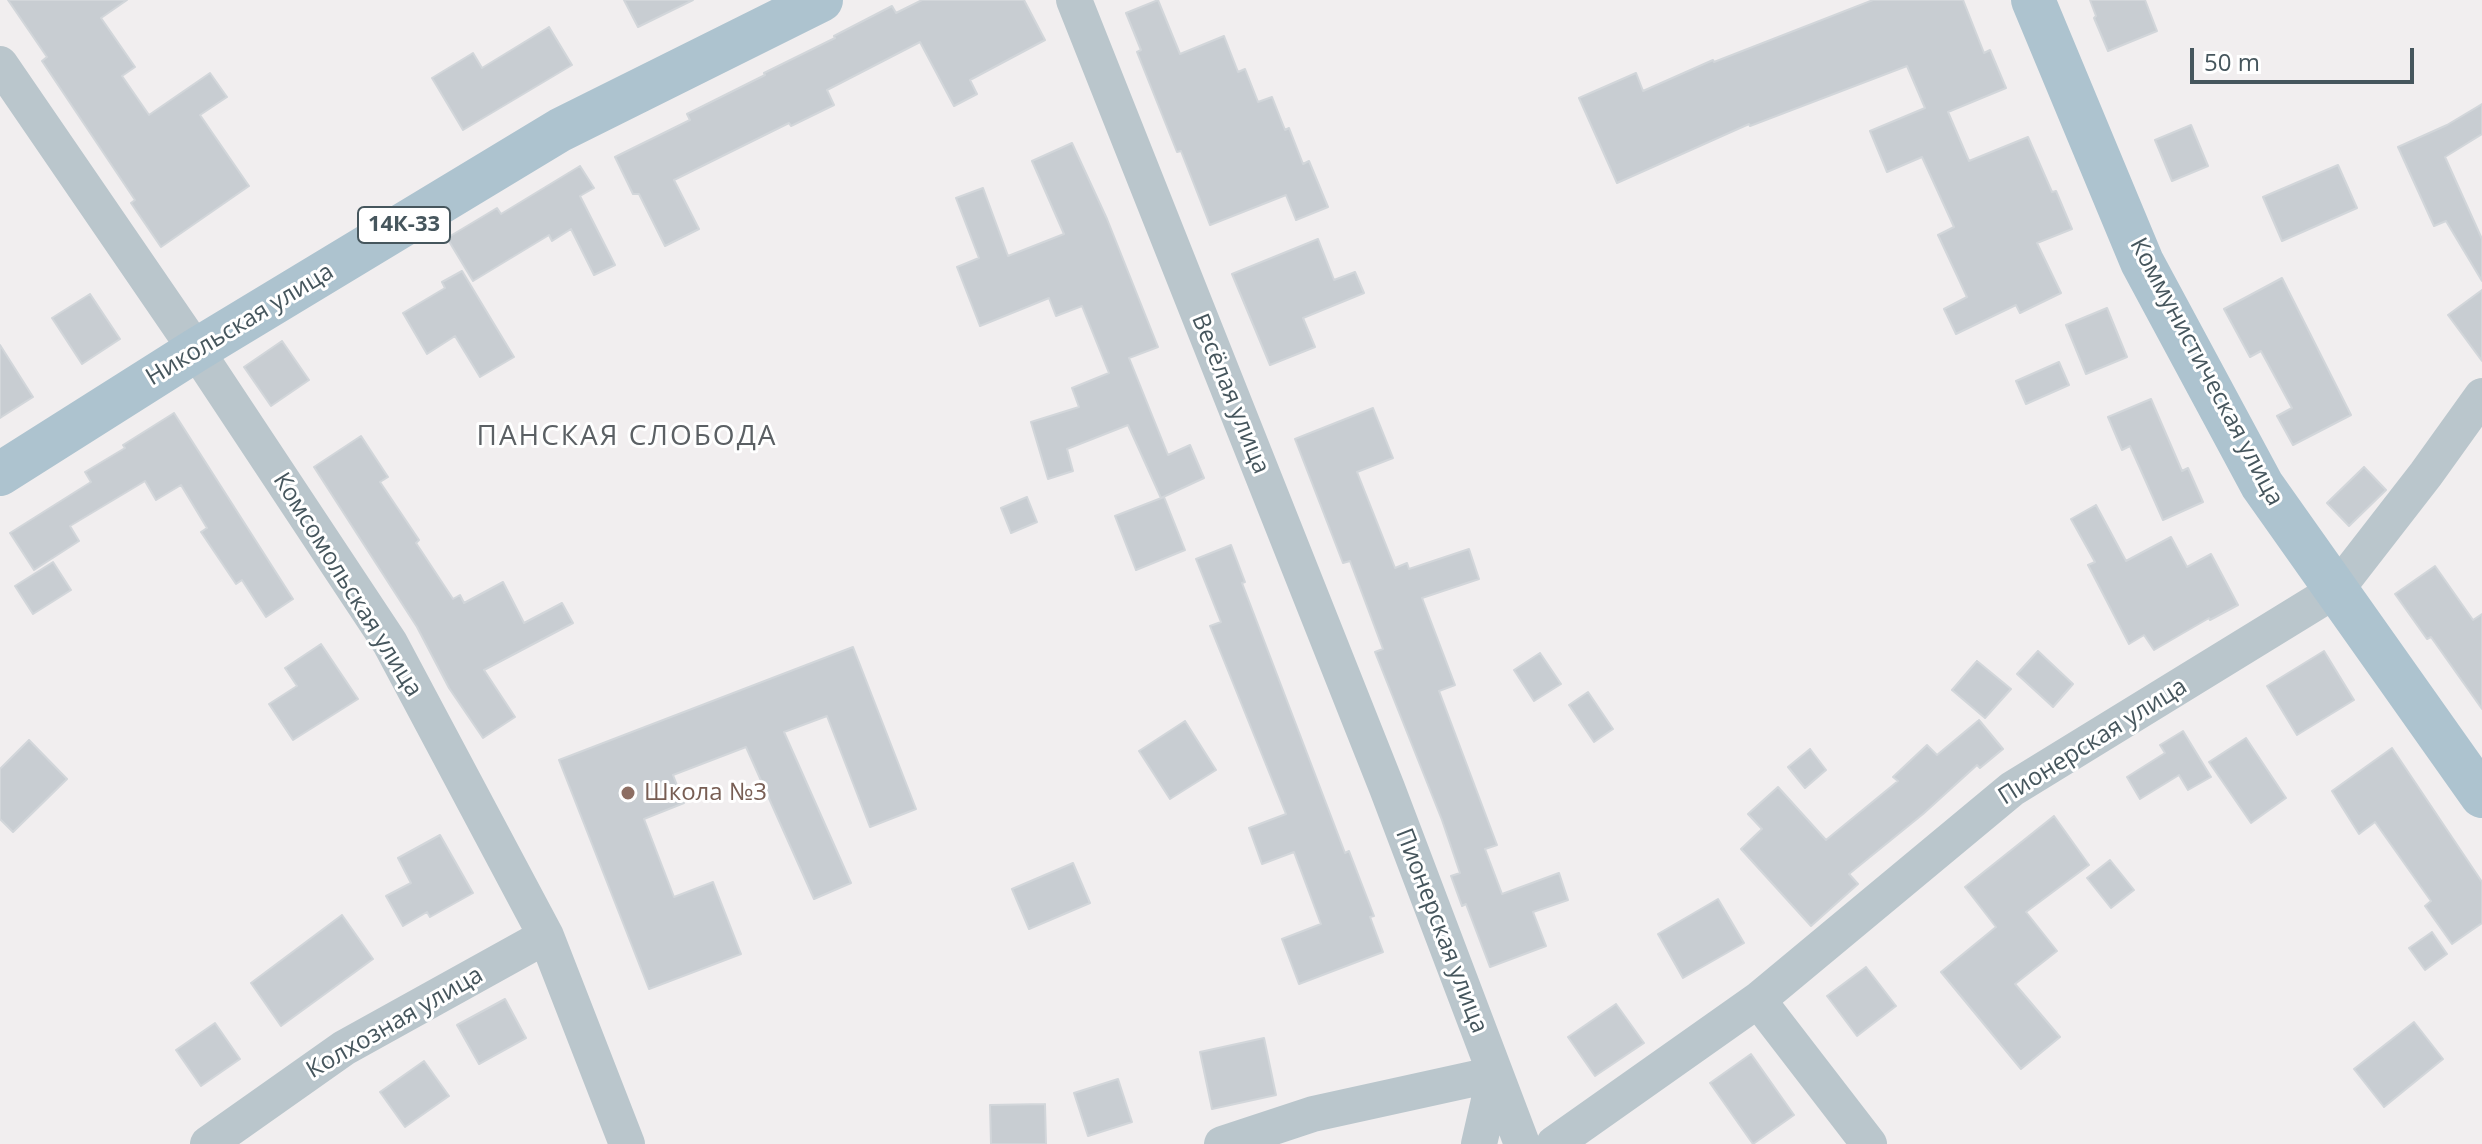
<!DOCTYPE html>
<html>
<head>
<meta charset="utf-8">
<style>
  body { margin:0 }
  #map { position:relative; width:2482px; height:1144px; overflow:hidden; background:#f1eeef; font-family:"Open Sans",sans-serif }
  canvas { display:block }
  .scale { position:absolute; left:2190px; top:48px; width:224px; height:36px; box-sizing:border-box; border:4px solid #46565d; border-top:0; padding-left:10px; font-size:24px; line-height:28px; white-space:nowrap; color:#46565d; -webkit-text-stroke:6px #fff; paint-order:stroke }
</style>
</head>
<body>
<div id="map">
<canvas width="2482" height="1144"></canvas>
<div class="scale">50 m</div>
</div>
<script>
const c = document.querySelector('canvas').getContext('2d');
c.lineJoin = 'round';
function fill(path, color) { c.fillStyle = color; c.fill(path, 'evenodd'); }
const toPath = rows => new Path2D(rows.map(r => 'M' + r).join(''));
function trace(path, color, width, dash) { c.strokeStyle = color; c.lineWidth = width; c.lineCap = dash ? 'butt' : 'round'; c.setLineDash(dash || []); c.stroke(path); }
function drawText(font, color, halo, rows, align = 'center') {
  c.font = font + ' "Open Sans",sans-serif'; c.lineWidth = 6; c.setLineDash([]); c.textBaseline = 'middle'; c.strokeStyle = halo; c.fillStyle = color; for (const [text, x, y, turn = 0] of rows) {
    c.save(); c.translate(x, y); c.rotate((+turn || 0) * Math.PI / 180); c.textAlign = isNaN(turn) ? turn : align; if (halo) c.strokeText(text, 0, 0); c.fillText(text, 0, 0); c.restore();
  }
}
const building = toPath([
  [8,0,127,0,101,18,135,67,122,76,149,115,210,73,227,97,200,115,249,186,161,247,131,203,135,200,42,61,47,57,8,0],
  [624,0,693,0,638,27,624,0],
  [922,0,1024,0,1045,40,970,80,977,94,954,106,920,42,827,90,834,105,791,126,789,123,674,180,699,229,665,246,639,194,633,194,615,157,690,120,687,114,765,75,764,73,835,38,834,36,892,6,896,13,922,0],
  [1158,0,1180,54,1224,36,1238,72,1245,69,1258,102,1272,97,1285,130,1289,128,1303,164,1309,161,1328,207,1296,220,1286,195,1210,225,1181,151,1177,152,1137,52,1141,50,1126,13,1158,0],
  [1873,0,1963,0,1984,53,1990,50,2006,88,1948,112,1969,161,2028,137,2052,192,2056,191,2072,229,2037,243,2061,293,2020,313,2016,305,1956,334,1944,309,1967,297,1938,235,1954,227,1922,157,1887,172,1870,131,1925,108,1907,66,1750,126,1749,124,1617,183,1579,98,1636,73,1643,91,1713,60,1714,62,1873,0],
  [2090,0,2145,0,2157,31,2108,51,2094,18,2096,16,2090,0],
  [549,27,572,65,463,130,432,78,473,53,482,68,549,27],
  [2482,104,2482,134,2445,157,2482,239,2482,281,2446,221,2434,226,2398,147,2447,125,2482,104],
  [2191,125,2208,166,2172,181,2155,140,2191,125],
  [1072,143,1107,219,1158,347,1129,358,1168,455,1190,445,1204,478,1161,498,1128,425,1067,449,1073,471,1048,479,1031,422,1079,407,1072,388,1109,373,1082,306,1056,316,1049,298,980,326,957,267,979,258,956,198,983,188,1008,256,1064,234,1032,161,1072,143],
  [2338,165,2357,208,2282,241,2263,197,2338,165],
  [580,166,594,188,580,196,615,265,594,275,571,229,552,241,549,235,473,281,447,238,497,208,501,214,580,166],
  [1318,239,1334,280,1355,272,1364,293,1303,318,1315,347,1270,365,1232,274,1318,239],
  [462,271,514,357,480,377,455,336,427,354,403,313,445,288,442,282,462,271],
  [2282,278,2351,415,2293,445,2277,416,2292,408,2261,351,2250,357,2224,309,2282,278],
  [2482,290,2482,361,2448,315,2482,290],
  [90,294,120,339,82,364,52,318,90,294],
  [2107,308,2127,357,2086,374,2066,325,2107,308],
  [282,341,309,380,271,406,244,367,282,341],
  [0,345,33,397,0,418,0,345],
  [2059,362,2069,385,2026,404,2016,381,2059,362],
  [2151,399,2182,471,2188,468,2203,502,2163,520,2130,446,2122,450,2108,417,2151,399],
  [1373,408,1393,458,1357,472,1395,568,1407,563,1409,569,1469,549,1479,579,1422,598,1455,685,1439,691,1497,845,1485,849,1502,894,1559,873,1568,900,1533,912,1546,946,1490,967,1466,904,1462,906,1451,876,1460,873,1442,820,1375,652,1383,649,1350,561,1343,563,1295,439,1373,408],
  [174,413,293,599,266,617,242,580,236,584,201,532,207,528,181,485,156,500,145,481,70,526,79,541,34,570,10,533,91,482,85,472,125,448,123,445,174,413],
  [361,436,388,477,380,482,419,540,416,543,453,599,460,595,464,603,503,582,524,623,562,603,573,623,484,670,515,717,483,738,449,688,417,627,314,467,361,436],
  [2364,467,2386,490,2349,526,2327,503,2364,467],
  [1027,497,1037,522,1011,533,1001,508,1027,497],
  [1164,497,1185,550,1136,570,1115,516,1164,497],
  [2096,505,2126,561,2171,537,2187,567,2211,554,2238,605,2210,620,2209,618,2154,650,2144,635,2129,644,2088,565,2095,562,2071,519,2096,505],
  [1231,545,1245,582,1242,583,1345,853,1349,851,1374,916,1370,917,1383,952,1299,984,1282,939,1321,924,1294,852,1262,864,1249,828,1286,814,1210,626,1221,622,1196,559,1231,545],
  [53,562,71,590,33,614,15,586,53,562],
  [2435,566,2473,620,2482,614,2482,709,2431,637,2427,639,2395,594,2435,566],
  [321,644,358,699,293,740,269,704,297,686,285,668,321,644],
  [853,647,916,809,870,827,827,716,784,732,851,883,814,899,746,747,673,775,684,803,644,819,674,897,713,882,741,954,649,989,559,760,853,647],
  [2038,651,2073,684,2053,707,2017,674,2038,651],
  [2324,651,2354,700,2297,735,2267,686,2324,651],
  [1540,653,1561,684,1534,701,1514,670,1540,653],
  [1977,661,2011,689,1985,718,1952,690,1977,661],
  [1588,692,1613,729,1594,742,1569,705,1588,692],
  [1979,720,2003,749,1980,768,1977,765,1923,814,1849,874,1858,884,1811,926,1741,849,1762,829,1748,814,1778,787,1826,840,1898,781,1893,777,1927,745,1937,755,1979,720],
  [1185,721,1216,770,1170,799,1139,751,1185,721],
  [2183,731,2211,777,2188,790,2179,775,2140,799,2127,777,2165,753,2160,745,2183,731],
  [2246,738,2286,798,2251,823,2209,762,2246,738],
  [29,740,67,779,13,832,0,819,0,769,29,740],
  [2392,748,2482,882,2482,923,2452,944,2425,906,2431,901,2375,822,2359,834,2332,791,2392,748],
  [1810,749,1826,770,1805,788,1788,767,1810,749],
  [2054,816,2089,865,2026,912,2057,951,2015,984,2060,1037,2021,1069,1941,972,1996,927,1965,887,2054,816],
  [440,835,473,893,430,917,427,912,403,926,386,896,411,883,398,858,440,835],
  [2110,860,2134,890,2111,908,2087,878,2110,860],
  [1073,863,1090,903,1029,929,1012,889,1073,863],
  [1718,899,1744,943,1683,978,1658,934,1718,899],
  [342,915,373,959,281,1026,251,983,342,915],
  [2432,932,2447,954,2425,970,2409,948,2432,932],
  [1866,967,1896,1006,1857,1036,1827,996,1866,967],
  [505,999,526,1038,479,1064,457,1025,505,999],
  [1616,1004,1644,1043,1595,1076,1568,1037,1616,1004],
  [2414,1022,2443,1059,2384,1107,2354,1069,2414,1022],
  [215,1023,240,1059,201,1086,176,1050,215,1023],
  [1264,1038,1276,1095,1212,1109,1200,1052,1264,1038],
  [1751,1054,1794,1115,1753,1144,1710,1083,1751,1054],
  [424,1061,449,1096,405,1127,380,1092,424,1061],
  [1118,1079,1132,1122,1088,1136,1074,1093,1118,1079],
  [1045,1104,1046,1144,991,1144,990,1105,1045,1104]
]);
fill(building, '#c8cdd2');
trace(building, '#d2d6da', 2);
trace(toPath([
  [1074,0,1387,788,1522,1144],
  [0,64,196,350,390,643,546,936,627,1144],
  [1758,1000,1869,1144],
  [208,1144,344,1048,546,936],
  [1222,1144,1313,1114,1495,1074,1479,1144],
  [1554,1144,1758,1000,2012,789,2336,590,2426,474,2482,396]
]), '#bac6cc', 36);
trace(toPath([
  [2033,0,2142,262,2262,485,2482,796],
  [0,474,196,350,560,130,821,0]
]), '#adc3cf', 44);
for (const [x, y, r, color] of [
  [628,793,8,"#8d6e63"]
]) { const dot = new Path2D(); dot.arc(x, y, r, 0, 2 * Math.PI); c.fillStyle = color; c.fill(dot); trace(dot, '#fff', 3); }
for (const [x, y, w] of [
  [404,225,92]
]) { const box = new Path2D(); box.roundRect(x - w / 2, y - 18, w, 36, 6); c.fillStyle = '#fff'; c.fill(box); trace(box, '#46565d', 2); }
drawText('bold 22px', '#46565d', null, [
  ["14К-33",404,225]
]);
drawText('24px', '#46565d', '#fff', [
  ["Никольская улица",240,325,-31],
  ["Коммунистическая улица",2206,372,62],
  ["Весёлая улица",1230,394,68],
  ["Комсомольская улица",347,585,58],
  ["Пионерская улица",2093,742,-32],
  ["Пионерская улица",1441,931,69],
  ["Колхозная улица",395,1023,-30]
]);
drawText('24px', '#785e54', '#fff', [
  ["Школа №3",644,793]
], 'left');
c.letterSpacing = '2px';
drawText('28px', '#5b6064', '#fff', [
  ["ПАНСКАЯ СЛОБОДА",627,437]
]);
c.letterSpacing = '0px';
</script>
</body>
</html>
